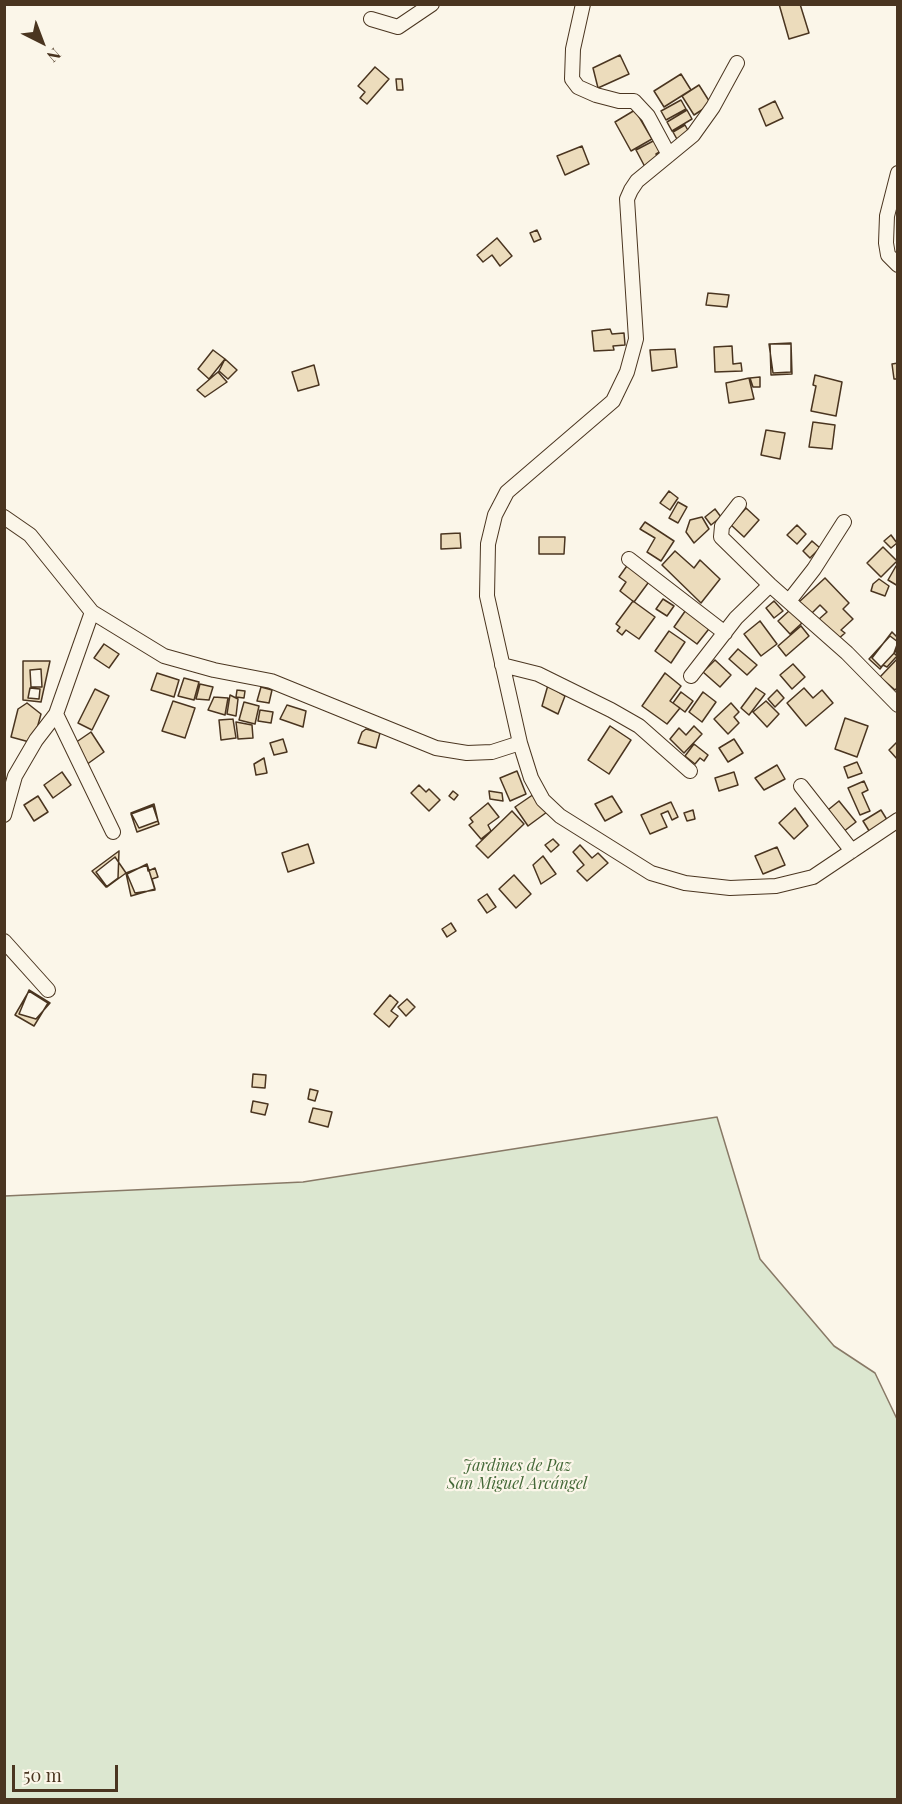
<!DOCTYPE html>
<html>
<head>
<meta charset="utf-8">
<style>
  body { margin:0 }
  #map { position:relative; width:902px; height:1804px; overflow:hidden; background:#fbf6e9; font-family:"Playfair Display",serif }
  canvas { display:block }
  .frame { position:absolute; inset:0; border:6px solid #4a3520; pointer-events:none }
  .north { position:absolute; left:12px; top:12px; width:60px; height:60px; -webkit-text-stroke:4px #fbf6e9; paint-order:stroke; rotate:138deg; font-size:16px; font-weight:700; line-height:24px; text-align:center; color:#4a3520 }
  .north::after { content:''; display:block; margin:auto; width:21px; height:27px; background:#4a3520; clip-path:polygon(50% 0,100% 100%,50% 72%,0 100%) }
  .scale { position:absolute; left:12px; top:1765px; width:106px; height:27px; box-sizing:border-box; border:3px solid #4a3520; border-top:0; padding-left:8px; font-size:18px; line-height:21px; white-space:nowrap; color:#4a3520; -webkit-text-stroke:4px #fbf6e9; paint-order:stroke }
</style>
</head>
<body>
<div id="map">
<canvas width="902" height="1804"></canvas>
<div class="frame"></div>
<div class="north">N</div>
<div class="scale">50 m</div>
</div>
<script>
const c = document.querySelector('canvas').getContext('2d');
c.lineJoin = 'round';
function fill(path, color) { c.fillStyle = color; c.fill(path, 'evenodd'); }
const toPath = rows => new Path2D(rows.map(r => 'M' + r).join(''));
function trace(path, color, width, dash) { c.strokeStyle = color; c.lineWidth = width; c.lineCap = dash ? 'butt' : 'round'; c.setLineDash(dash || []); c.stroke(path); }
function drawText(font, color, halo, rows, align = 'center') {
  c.font = font + ' "Playfair Display",serif'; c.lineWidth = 4.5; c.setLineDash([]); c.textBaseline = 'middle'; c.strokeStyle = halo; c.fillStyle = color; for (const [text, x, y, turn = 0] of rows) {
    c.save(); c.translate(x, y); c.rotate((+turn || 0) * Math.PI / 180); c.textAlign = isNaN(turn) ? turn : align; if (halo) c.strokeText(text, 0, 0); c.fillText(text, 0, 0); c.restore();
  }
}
const green = toPath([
  [717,1117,760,1259,834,1346,875,1373,897,1419,897,1799,5,1799,5,1196,303,1182,717,1117]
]);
fill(green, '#dce7d0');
trace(green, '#887966', 1.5);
const building = toPath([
  [779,4,800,4,809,33,789,39,779,4],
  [620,55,629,74,598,88,593,68,620,55],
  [375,67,389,79,367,104,360,98,365,92,358,86,375,67],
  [681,74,691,90,664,107,654,91,681,74],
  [396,79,402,79,403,90,397,90,396,79],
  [699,85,711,104,694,115,682,96,699,85],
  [681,100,686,109,666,120,661,111,681,100],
  [775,101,783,118,766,126,759,109,775,101],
  [635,110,652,139,631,151,615,122,635,110],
  [687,110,692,119,672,131,667,122,687,110],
  [685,125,690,134,678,141,673,132,685,125],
  [657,139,663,150,656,154,659,159,645,167,636,150,657,139],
  [582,146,589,164,565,175,557,156,582,146],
  [537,230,541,239,534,242,530,233,537,230],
  [497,238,512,256,500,266,492,255,483,262,477,255,497,238],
  [708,293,729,295,727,307,706,305,708,293],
  [610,329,612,334,624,333,625,345,613,346,614,350,594,351,592,331,610,329],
  [791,343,792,374,771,375,770,344,791,343],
  [769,344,791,344,791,372,773,373,769,344],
  [732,346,733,364,741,363,742,371,715,372,714,347,732,346],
  [675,349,677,367,652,371,650,350,675,349],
  [213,350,225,359,209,379,198,369,213,350],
  [225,359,237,370,228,379,219,371,225,359],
  [898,363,898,379,894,379,892,364,898,363],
  [314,365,319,385,298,391,292,372,314,365],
  [218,372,227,382,205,397,197,390,218,372],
  [815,375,842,382,836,416,811,411,816,386,813,385,815,375],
  [760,377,760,387,753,387,750,378,760,377],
  [749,378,754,399,729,403,726,383,749,378],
  [813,422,835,425,832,449,809,447,813,422],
  [766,430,785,433,780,459,761,455,766,430],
  [669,491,678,498,670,510,660,503,669,491],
  [678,502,687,507,678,523,669,518,678,502],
  [746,508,759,520,744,537,731,525,746,508],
  [715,509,721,517,711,525,705,517,715,509],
  [702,517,709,529,694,543,686,532,690,520,702,517],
  [645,522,674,541,661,561,647,552,655,538,640,529,645,522],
  [797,525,806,534,797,544,787,535,797,525],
  [460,533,461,548,441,549,441,534,460,533],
  [891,535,897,543,891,548,884,541,891,535],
  [539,537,565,537,564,554,539,554,539,537],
  [812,541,820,548,810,558,803,551,812,541],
  [883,547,897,561,881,577,867,563,883,547],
  [675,551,694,568,700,560,720,579,701,603,662,565,675,551],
  [629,563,651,579,634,602,620,591,626,582,619,577,629,563],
  [896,566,898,567,898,586,888,580,896,566],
  [825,578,849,603,843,609,853,619,841,630,845,633,837,640,818,620,827,612,820,605,811,614,799,602,825,578],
  [879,579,889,586,885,596,871,591,873,584,879,579],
  [663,599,674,606,667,616,656,609,663,599],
  [633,601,655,617,639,639,626,630,622,635,617,631,620,627,616,624,633,601],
  [774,601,783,611,774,618,766,608,774,601],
  [688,607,712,625,697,644,674,627,688,607],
  [790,610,802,623,790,634,778,621,790,610],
  [760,621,777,644,761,656,744,634,760,621],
  [801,626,809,636,786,656,778,646,801,626],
  [669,631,685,642,671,663,655,651,669,631],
  [892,632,898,638,898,649,881,667,872,658,892,632],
  [890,636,898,642,894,653,897,656,887,667,883,665,880,669,869,659,890,636],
  [104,644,119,654,109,668,94,658,104,644],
  [738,649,757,665,747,675,729,659,738,649],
  [898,658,898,687,895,690,880,677,898,658],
  [715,660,731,675,720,687,703,672,715,660],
  [23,661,50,661,41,702,23,700,23,661],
  [793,664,805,677,792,689,780,675,793,664],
  [41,669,42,687,31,687,30,670,41,669],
  [157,673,179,680,174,697,151,690,157,673],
  [665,673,681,686,670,701,680,708,667,724,642,706,665,673],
  [184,678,199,682,194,700,178,696,184,678],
  [200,684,213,687,209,700,196,699,200,684],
  [548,685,565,696,558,714,542,706,548,685],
  [261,687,272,690,269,703,257,701,261,687],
  [30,688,40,689,39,699,28,698,30,688],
  [756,688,765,694,749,715,741,708,756,688],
  [804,688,813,698,822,690,833,703,806,726,787,703,804,688],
  [95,689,109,696,92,730,78,723,95,689],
  [237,690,245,691,244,698,236,697,237,690],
  [777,690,784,698,775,707,768,699,777,690],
  [681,692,693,701,685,712,673,703,681,692],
  [703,692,716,702,702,722,689,712,703,692],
  [230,695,238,699,236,716,227,714,230,695],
  [214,697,228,698,225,715,208,710,214,697],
  [173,701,195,708,185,738,162,731,173,701],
  [766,701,779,714,767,727,753,712,766,701],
  [244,702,259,706,255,724,239,720,244,702],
  [27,703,41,714,33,743,11,737,18,709,27,703],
  [731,703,739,712,734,717,739,723,728,734,714,719,731,703],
  [287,705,306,711,303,727,280,719,287,705],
  [260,710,273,712,271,723,258,721,260,710],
  [845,718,868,726,857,757,835,749,845,718],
  [233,719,236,738,221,740,219,720,233,719],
  [236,722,252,725,253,738,238,739,236,722],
  [610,726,631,740,609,774,588,760,610,726],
  [694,726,702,734,684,753,670,739,679,728,686,735,694,726],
  [366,729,380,733,376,748,358,743,362,732,366,729],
  [91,732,104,752,86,765,72,745,91,732],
  [283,739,287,752,274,755,270,743,283,739],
  [734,739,743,753,728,762,719,748,734,739],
  [897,742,898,743,898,760,889,750,897,742],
  [694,744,708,755,704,761,700,758,695,764,685,756,694,744],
  [264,758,267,773,256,775,254,764,264,758],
  [857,762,862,773,848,778,844,767,857,762],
  [777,765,785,779,764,790,755,778,777,765],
  [517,771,526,794,510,801,500,778,517,771],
  [62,772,71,785,53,798,44,785,62,772],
  [734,772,738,785,719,791,715,778,734,772],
  [864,781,868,790,862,793,870,811,860,815,848,788,864,781],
  [419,785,426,792,429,789,440,800,429,811,411,793,419,785],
  [453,791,458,795,454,800,449,796,453,791],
  [489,791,502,793,503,801,490,799,489,791],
  [534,794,547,812,528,826,515,807,534,794],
  [38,796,48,812,34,821,24,805,38,796],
  [612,796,622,812,605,821,595,804,612,796],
  [839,801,856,822,839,835,823,814,839,801],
  [671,802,678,817,672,820,668,811,661,814,667,827,650,834,641,815,671,802],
  [488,803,499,817,488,825,491,831,481,839,469,825,473,822,470,818,488,803],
  [154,804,158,821,139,828,131,813,154,804],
  [153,806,159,824,137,832,131,814,153,806],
  [795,808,808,826,794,839,779,823,795,808],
  [693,810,695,819,687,821,684,813,693,810],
  [881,810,889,823,871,834,863,821,881,810],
  [512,811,524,824,488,858,476,846,512,811],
  [553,839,559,845,551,852,545,845,553,839],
  [308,844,314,863,288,872,282,853,308,844],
  [580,845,592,858,598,853,608,863,587,881,577,871,584,865,573,852,580,845],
  [777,847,785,865,763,874,755,856,777,847],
  [119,851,118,878,106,887,92,871,119,851],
  [543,856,556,874,541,884,533,865,543,856],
  [115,857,126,873,107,887,96,872,115,857],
  [147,864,155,890,135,893,127,874,147,864],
  [147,865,148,871,155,868,158,877,152,879,155,889,131,896,126,873,147,865],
  [514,875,531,894,516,908,499,889,514,875],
  [487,894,496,907,487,913,478,900,487,894],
  [451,923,456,931,447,937,442,929,451,923],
  [29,990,50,1003,36,1019,19,1014,29,990],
  [29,991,48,1003,34,1026,15,1015,29,991],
  [390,995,398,1002,391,1011,398,1016,389,1027,374,1014,390,995],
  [407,999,415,1007,406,1016,398,1007,407,999],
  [253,1074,266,1075,265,1088,252,1087,253,1074],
  [310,1089,318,1091,315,1101,308,1099,310,1089],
  [253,1101,268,1104,265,1115,251,1112,253,1101],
  [313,1108,332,1112,328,1127,309,1122,313,1108]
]);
fill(building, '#ecdcbc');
trace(building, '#4a3520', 1.5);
const minor = toPath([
  [583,4,573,49,572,79,578,87,596,95,619,101,634,101,648,116,669,155],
  [371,19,398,27,432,4],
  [737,63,713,107,693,135,637,181,631,190,627,199,636,339,627,372,613,401,507,492,495,515,488,544,487,596,520,743,531,778,543,800,560,816,651,873,685,883,730,888,776,886,813,877,898,820],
  [898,173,887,216,886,243,888,255,898,265],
  [739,504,722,526,721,537,770,585,847,653,898,705],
  [4,517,30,535,92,612,164,656,214,670,271,681,436,748,467,753,492,752,520,743],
  [629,559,725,633],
  [789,601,814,569,844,522],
  [92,612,56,714,113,832],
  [502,665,538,674,611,710,639,726,690,771],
  [691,676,736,618,770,585],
  [801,786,852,851],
  [4,815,15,776,36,740,56,714],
  [4,941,48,990]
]);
trace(minor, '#4a3520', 16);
trace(minor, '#fbf6e9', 14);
drawText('italic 16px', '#436837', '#fbf6e9', [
  ["Jardines de Paz",517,1466],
  ["San Miguel Arcángel",517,1484]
]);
</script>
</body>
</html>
